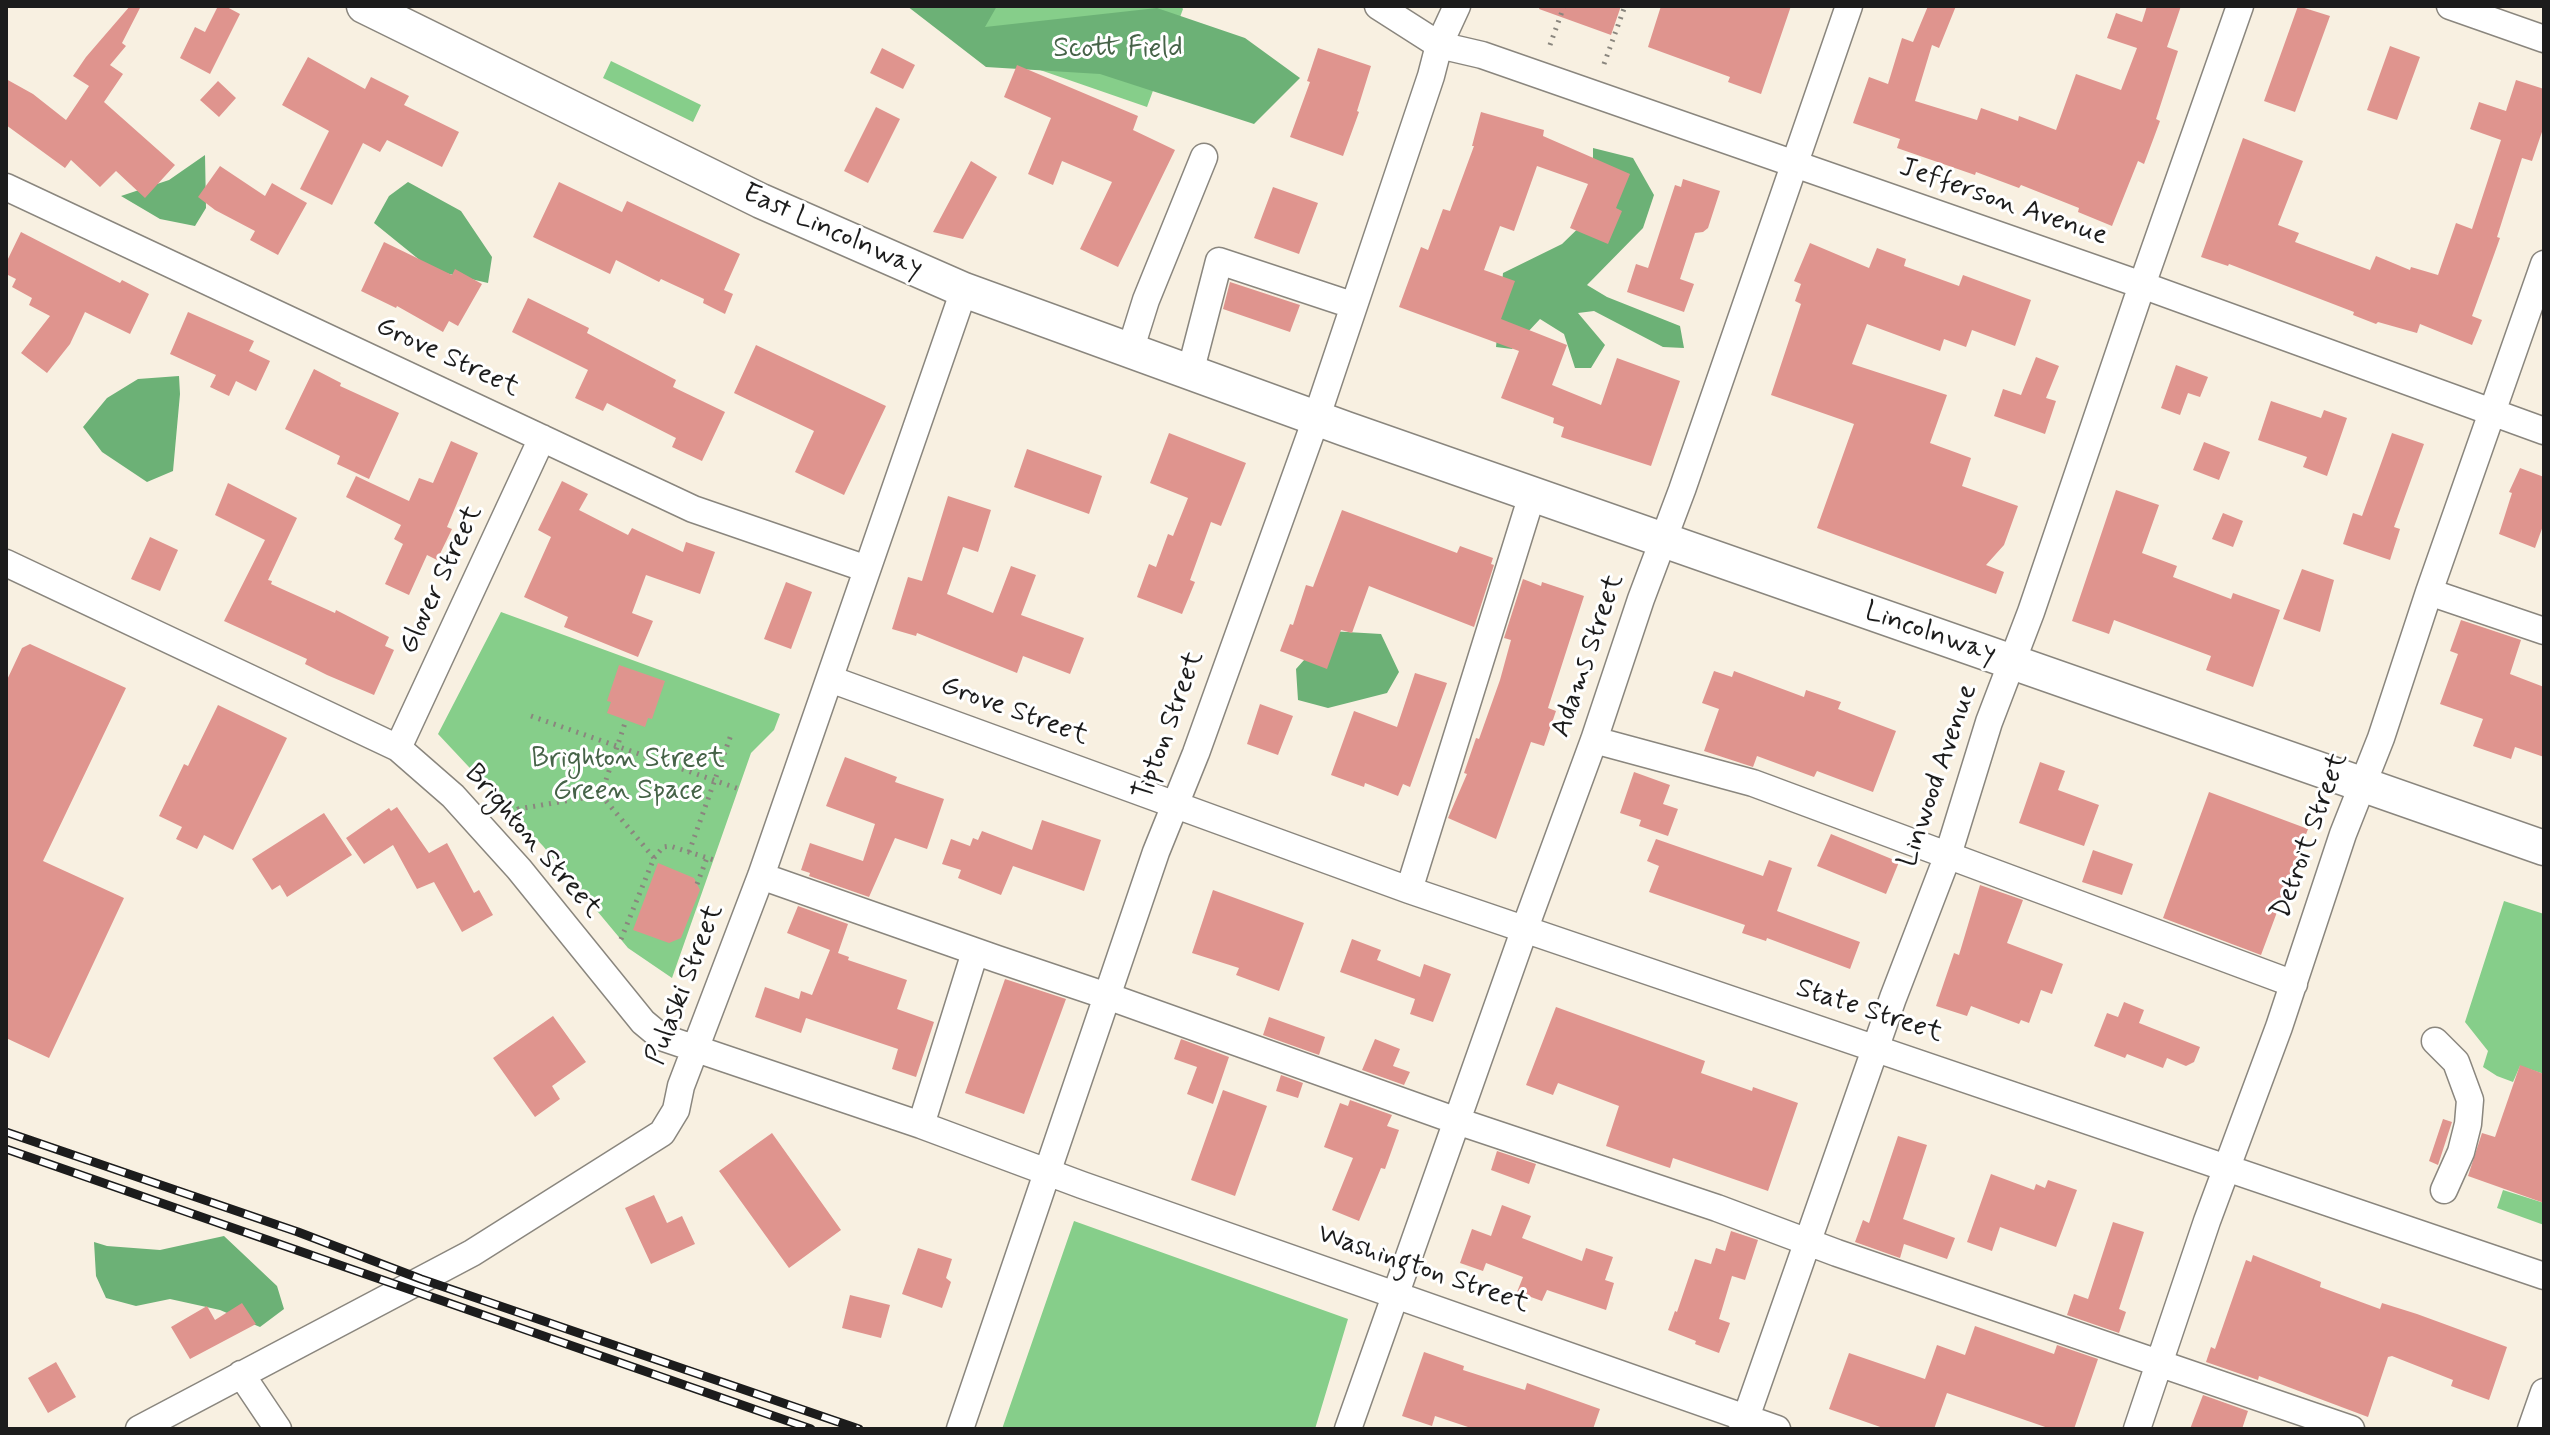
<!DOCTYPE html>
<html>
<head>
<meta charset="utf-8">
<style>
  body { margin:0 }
  #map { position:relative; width:2550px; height:1435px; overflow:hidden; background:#f8f0e1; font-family:Mynerve,sans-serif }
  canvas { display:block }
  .frame { position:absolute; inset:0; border:8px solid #1c1c1c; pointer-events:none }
</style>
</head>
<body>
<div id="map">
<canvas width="2550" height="1435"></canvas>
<div class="frame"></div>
</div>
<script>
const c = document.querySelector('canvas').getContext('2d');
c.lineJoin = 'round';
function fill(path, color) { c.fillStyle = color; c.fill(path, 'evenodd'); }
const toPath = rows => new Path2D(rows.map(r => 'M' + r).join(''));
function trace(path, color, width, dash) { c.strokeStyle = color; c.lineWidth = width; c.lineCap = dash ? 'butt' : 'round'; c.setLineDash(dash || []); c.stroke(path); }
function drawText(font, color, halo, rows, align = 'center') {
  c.font = font + ' Mynerve,sans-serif'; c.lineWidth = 6; c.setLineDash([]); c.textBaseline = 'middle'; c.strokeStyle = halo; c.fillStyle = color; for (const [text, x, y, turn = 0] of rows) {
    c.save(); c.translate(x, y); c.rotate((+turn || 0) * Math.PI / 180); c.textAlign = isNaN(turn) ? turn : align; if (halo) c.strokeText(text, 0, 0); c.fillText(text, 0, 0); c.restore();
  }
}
fill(toPath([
  [930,6,1181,6,1183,9,1147,107,1017,62],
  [611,61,701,105,693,122,603,78],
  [501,612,780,714,774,730,751,753,672,978,628,948,543,846,438,734],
  [2504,901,2544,914,2544,1074,2520,1066,2513,1082,2497,1076,2483,1067,2488,1051,2465,1022],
  [2503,1190,2544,1203,2544,1225,2497,1208],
  [1074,1221,1348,1319,1315,1429,1002,1429]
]), '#86ce8a');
fill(toPath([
  [907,6,961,8,997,6,985,27,1157,8,1245,38,1300,78,1254,124,1100,74,986,67],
  [1593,148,1633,158,1654,195,1643,228,1587,285,1607,297,1680,326,1684,348,1663,347,1594,311,1578,313,1605,345,1591,368,1575,368,1564,334,1540,319,1512,349,1496,347,1503,273,1562,244,1593,214],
  [205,155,206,208,195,226,160,219,121,196,169,180],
  [408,182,461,211,492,257,488,283,432,270,374,223,389,196],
  [179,376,180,394,173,471,147,482,102,452,83,427,107,398,138,379],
  [1330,631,1381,634,1399,672,1387,693,1328,708,1298,700,1296,669],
  [224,1236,277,1286,284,1309,260,1327,220,1310,170,1299,136,1306,106,1298,96,1276,94,1242,107,1246,160,1250]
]), '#6cb176');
fill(toPath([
  [130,6,141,6,122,43,126,46,110,65,123,74,104,102,175,165,145,198,116,171,100,187,71,160,65,168,6,125,6,79,33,94,66,120,89,86,73,76,86,57],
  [218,6,225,6,240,14,210,74,180,58,195,27,205,32],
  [1540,6,1621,6,1611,35,1539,9],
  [1661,6,1791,6,1761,94,1728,82,1730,77,1648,47],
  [1928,6,1956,6,1939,48,1932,45,1915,101,1977,120,1981,108,2018,121,2019,116,2056,130,2076,74,2121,90,2137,48,2107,38,2116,13,2142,22,2147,6,2181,6,2167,47,2178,51,2156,119,2160,121,2144,164,2138,161,2112,226,2078,212,2079,208,2021,185,2019,188,1976,172,1975,175,1897,148,1900,139,1853,123,1869,77,1888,84,1902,38,1913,42],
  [2298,6,2330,16,2295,112,2264,101],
  [2390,46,2420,57,2397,120,2367,110],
  [882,48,915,65,903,89,870,73],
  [1318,48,1371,66,1357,111,1359,112,1343,156,1290,137,1310,82,1307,81],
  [308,57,365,89,371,77,409,96,404,105,459,132,442,167,387,140,380,152,363,143,332,205,300,189,329,131,282,105],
  [1017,65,1138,116,1133,130,1175,150,1118,267,1080,249,1112,182,1062,161,1053,185,1028,174,1051,118,1004,97],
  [2516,80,2544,89,2544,126,2532,161,2522,158,2497,237,2500,238,2472,316,2482,320,2472,345,2420,324,2417,333,2378,322,2376,324,2353,315,2354,312,2229,264,2228,266,2201,257,2243,138,2303,161,2278,225,2299,233,2295,242,2370,270,2376,256,2410,270,2411,267,2438,275,2456,223,2472,229,2501,140,2470,129,2479,102,2506,111],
  [218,81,236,98,219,117,200,100],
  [876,107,900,119,868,183,844,171],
  [1481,112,1544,130,1543,136,1630,174,1616,208,1622,211,1608,244,1570,228,1588,184,1537,166,1514,231,1500,226,1484,270,1515,281,1501,319,1567,345,1552,385,1601,405,1617,358,1680,381,1651,466,1561,437,1564,427,1553,423,1554,418,1501,398,1519,351,1399,307,1421,247,1428,250,1443,209,1450,211,1474,146,1472,146],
  [971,161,997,177,963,239,933,232],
  [220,166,265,196,272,183,307,203,278,255,250,240,255,231,215,210,198,197],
  [1683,179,1720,191,1708,228,1703,232,1695,233,1680,279,1694,284,1684,312,1627,292,1636,264,1648,268,1675,185,1681,187],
  [559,182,622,212,627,201,740,254,724,290,733,294,725,314,703,303,704,299,661,279,659,282,616,260,610,274,533,237],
  [1273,187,1318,203,1299,254,1254,238],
  [21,232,120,283,122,280,149,294,130,334,85,312,70,344,47,373,21,353,50,316,29,305,32,298,12,287,16,279,6,274,6,263],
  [384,242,452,275,455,269,482,284,458,326,449,321,443,332,397,306,396,308,361,291],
  [1810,243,1869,268,1877,248,1906,259,1904,266,1959,286,1963,275,2031,300,2015,346,1972,330,1966,347,1944,339,1940,351,1867,324,1852,364,1947,395,1930,443,1971,458,1962,486,2018,506,2004,545,1986,565,2004,572,1996,594,1817,528,1854,424,1771,395,1801,304,1795,301,1801,284,1794,281],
  [1230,282,1300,305,1290,332,1223,309],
  [528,298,589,328,587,333,676,380,673,387,725,412,702,461,672,447,676,438,607,403,603,411,575,398,588,370,512,332],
  [188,312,254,341,249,351,270,361,256,391,236,381,229,396,210,387,216,375,170,354],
  [756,345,886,406,844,495,795,472,814,431,734,393],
  [2036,357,2059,366,2046,398,2056,401,2045,434,1994,416,2003,389,2021,395],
  [2176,365,2208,377,2200,397,2188,393,2180,415,2161,408],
  [314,369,341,383,340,386,399,413,369,479,337,464,340,456,285,429],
  [2271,401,2321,418,2324,410,2347,418,2327,476,2303,467,2307,457,2258,440],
  [1169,433,1246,463,1221,526,1211,522,1190,580,1195,582,1182,614,1137,597,1149,564,1156,567,1168,534,1173,536,1188,498,1150,483],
  [2392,433,2424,444,2394,527,2400,529,2390,560,2343,544,2353,513,2362,516],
  [451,441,478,453,447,527,452,529,437,560,427,555,409,595,385,584,403,544,394,539,401,525,346,497,356,476,409,501,419,478,433,483],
  [2204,442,2230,452,2219,480,2193,470],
  [1027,449,1102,476,1089,514,1014,487],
  [2520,468,2544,477,2544,523,2535,548,2499,534,2512,493,2509,492],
  [562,481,588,494,579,510,628,535,632,528,683,552,686,542,715,552,700,594,646,575,632,613,653,621,638,657,564,627,568,617,524,597,551,537,538,530],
  [228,483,297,518,268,580,272,581,271,584,335,613,336,610,389,637,385,646,394,650,374,695,327,675,305,664,307,659,224,621,265,540,215,515],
  [2116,490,2159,505,2142,553,2177,566,2173,577,2231,599,2233,593,2280,610,2253,687,2206,670,2211,656,2114,620,2109,634,2072,621],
  [948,496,991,510,978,552,963,547,947,594,993,613,1011,566,1036,575,1021,615,1084,638,1070,674,1023,656,1017,673,917,633,916,636,892,629,908,577,922,581],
  [1342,510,1457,553,1460,546,1493,558,1491,564,1494,565,1474,627,1369,586,1352,633,1341,630,1327,669,1280,651,1290,624,1293,625,1306,585,1313,587],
  [2223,513,2243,521,2233,547,2212,539],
  [150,537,178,550,160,591,131,579],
  [2302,569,2334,580,2320,632,2283,619],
  [1523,579,1541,586,1542,582,1584,596,1548,708,1556,711,1544,746,1531,742,1496,839,1448,818,1467,774,1464,773,1476,738,1479,739,1500,680,1511,640,1504,638],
  [786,582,812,592,791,649,764,639],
  [2461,620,2521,640,2510,674,2544,687,2544,757,2515,747,2511,759,2473,746,2483,719,2440,704,2458,654,2450,651],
  [30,644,126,688,43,861,124,898,49,1058,6,1038,6,682,22,648],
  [619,665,665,681,652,719,648,718,645,727,607,713,611,702,607,701],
  [1714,671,1732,677,1734,671,1804,697,1806,690,1841,702,1838,709,1896,731,1873,792,1817,771,1814,777,1757,756,1753,767,1704,751,1719,709,1702,703],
  [1415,673,1447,683,1410,787,1403,784,1398,796,1365,783,1364,787,1331,775,1354,711,1397,727],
  [1260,704,1293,716,1278,755,1247,744],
  [218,705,287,738,233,850,204,835,197,849,176,839,182,827,159,816,184,764,188,766],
  [845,757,897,777,895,782,944,799,927,849,895,838,869,897,809,876,810,873,801,870,810,843,863,861,875,824,826,806],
  [2040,762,2065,771,2058,790,2099,805,2084,846,2019,823],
  [1634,772,1670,785,1663,804,1678,809,1668,836,1639,826,1641,820,1620,813],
  [2209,792,2308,829,2261,955,2163,918],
  [397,807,429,853,447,843,474,893,479,890,493,915,462,932,434,882,417,889,393,845,364,864,346,838,389,808,391,811],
  [324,813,352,855,287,897,280,885,272,890,252,859],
  [1042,820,1101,840,1084,891,1013,866,1001,895,958,878,961,870,942,864,951,839,970,846,973,838,978,840,982,831,1032,850],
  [1831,834,1899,862,1886,894,1817,866],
  [1656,839,1763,876,1769,860,1792,868,1777,911,1860,942,1850,969,1767,938,1766,941,1742,933,1745,925,1649,892,1659,866,1647,861],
  [2093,850,2133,864,2122,895,2082,882],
  [658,863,694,878,700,890,681,938,669,943,633,930],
  [1980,885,2023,900,2007,943,2063,964,2052,994,2041,990,2029,1023,2021,1020,2019,1024,1971,1006,1967,1016,1936,1006,1954,953,1959,955],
  [1213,890,1304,923,1279,991,1236,975,1239,968,1192,953],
  [798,906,848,924,838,953,849,957,848,960,907,980,897,1009,934,1022,916,1077,892,1069,898,1049,806,1018,801,1033,755,1017,765,987,799,999,801,991,812,995,830,950,787,933],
  [1352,939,1381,950,1377,960,1420,977,1424,964,1451,974,1433,1022,1410,1014,1415,999,1340,972],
  [1005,979,1066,999,1024,1114,965,1093],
  [2124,1002,2144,1010,2139,1023,2200,1047,2194,1062,2186,1066,2167,1058,2163,1068,2127,1054,2125,1058,2094,1046,2107,1013,2118,1017],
  [1556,1007,1705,1061,1701,1073,1752,1091,1753,1087,1798,1103,1768,1191,1673,1158,1670,1168,1606,1146,1619,1106,1558,1083,1553,1095,1526,1085],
  [553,1016,586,1062,552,1086,560,1099,535,1117,493,1058],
  [1269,1017,1325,1037,1319,1055,1263,1035],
  [1181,1039,1229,1057,1213,1104,1187,1094,1197,1067,1174,1059],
  [1375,1039,1400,1049,1393,1066,1410,1072,1404,1085,1362,1070],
  [2520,1065,2544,1074,2544,1203,2468,1176,2482,1133,2495,1137],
  [1281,1075,1303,1083,1298,1098,1276,1091],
  [1223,1090,1267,1106,1235,1196,1191,1180],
  [1350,1100,1392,1115,1387,1126,1399,1130,1385,1169,1381,1168,1359,1221,1332,1210,1353,1158,1324,1147,1340,1103,1348,1106],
  [2443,1119,2452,1122,2438,1165,2429,1161],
  [772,1133,841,1230,789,1268,719,1171],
  [1898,1136,1927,1145,1903,1219,1955,1238,1947,1259,1904,1244,1900,1258,1855,1242,1863,1220,1869,1223],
  [1497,1151,1536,1164,1529,1184,1491,1170],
  [1991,1174,2034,1190,2036,1184,2045,1188,2048,1180,2077,1190,2056,1247,2000,1227,1992,1251,1967,1242],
  [654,1195,667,1223,682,1216,695,1244,651,1264,625,1208],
  [1502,1205,1531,1216,1522,1238,1582,1261,1586,1248,1613,1257,1605,1280,1614,1283,1606,1310,1547,1290,1542,1301,1517,1292,1523,1277,1486,1263,1483,1271,1460,1263,1472,1229,1491,1236],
  [2113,1222,2144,1232,2119,1309,2126,1312,2119,1333,2067,1315,2074,1294,2088,1299],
  [1731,1231,1758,1240,1745,1280,1732,1276,1719,1319,1730,1323,1719,1353,1695,1344,1696,1341,1668,1330,1675,1311,1677,1312,1695,1259,1711,1264,1716,1248,1725,1251],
  [918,1248,952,1259,946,1278,951,1282,942,1308,902,1294],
  [2253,1255,2321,1282,2320,1287,2380,1309,2382,1303,2417,1314,2507,1347,2489,1400,2451,1386,2453,1380,2392,1356,2388,1357,2368,1417,2259,1376,2258,1380,2206,1362,2211,1347,2215,1349,2246,1260,2251,1262],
  [850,1295,890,1305,881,1338,842,1328],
  [242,1303,256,1324,190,1359,171,1327,207,1306,215,1320],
  [1975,1326,2054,1354,2057,1345,2098,1359,2074,1429,2051,1429,1947,1393,1934,1429,1886,1429,1829,1409,1849,1353,1925,1379,1937,1345,1965,1355],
  [1424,1352,1464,1366,1463,1370,1525,1390,1527,1383,1600,1409,1593,1429,1474,1429,1435,1416,1432,1426,1402,1416],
  [56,1362,76,1397,48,1413,28,1378],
  [2203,1395,2248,1411,2242,1429,2190,1429]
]), '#df948e');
const minor = toPath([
  [1378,6,1439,45,1482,55,2142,285,2544,431],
  [2450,6,2544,39],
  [6,187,693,509,867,569],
  [1130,351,1146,300,1204,157],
  [1190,373,1219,261,1352,305],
  [6,563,398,748,453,796,519,869,643,1022,661,1037,921,1125,1082,1185,1777,1429],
  [2429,592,2544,631],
  [830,679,1409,890,2544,1276],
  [1594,740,1753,783,2294,984],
  [398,748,542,438],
  [761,876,997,959,1107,996,1457,1121,1717,1208,1837,1253,2351,1429],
  [1409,890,1532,495],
  [2435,1041,2456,1062,2470,1100,2468,1124,2461,1152,2444,1190],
  [921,1125,975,952],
  [241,1374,278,1429],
  [139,1429,472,1253,662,1133,676,1110,681,1086,761,876,964,290],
  [960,1429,1156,852,1196,753,1316,419,1431,76,1439,45,1457,6],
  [1348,1429,1525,928,1594,740,1641,599,1682,490,1849,6],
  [1742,1429,1893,998,1948,855,1989,722,2031,612,2142,285,2240,6],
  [2137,1429,2207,1221,2279,1027,2343,834,2381,738,2429,592,2544,264],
  [2531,1429,2544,1392]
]);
const major = toPath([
  [364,6,761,201,964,290,1346,429,2544,848]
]);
trace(minor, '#8a867e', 29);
trace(major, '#8a867e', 37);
trace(toPath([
  [1550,45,1564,6],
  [1604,64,1625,6],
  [531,716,742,790],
  [601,795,654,858,619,944],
  [601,795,626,720],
  [511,814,518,809,601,795],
  [689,852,732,732],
  [654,858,663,847,670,846,717,861],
  [697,884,707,858]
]), '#8a867e', 5, [2, 6]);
trace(minor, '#fff', 26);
trace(major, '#fff', 34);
const rail = toPath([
  [6,1132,298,1232,421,1279,859,1429],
  [6,1149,811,1429]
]);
trace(rail, '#1c1c1c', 9);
trace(rail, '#fff', 6, [18]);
drawText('28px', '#466348', '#fff', [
  ["Scott Field",1118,50],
  ["Brighton Street",628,760],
  ["Green Space",628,792]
]);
drawText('28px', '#1c1c1c', '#fff', [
  ["Jefferson Avenue",2003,203,19],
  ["East Lincolnway",832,232,24],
  ["Grove Street",447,358,25],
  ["Glover Street",442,580,-65],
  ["Lincolnway",1930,634,19],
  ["Adams Street",1589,656,-71],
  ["Grove Street",1014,712,20],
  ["Tipton Street",1170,726,-70],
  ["Linwood Avenue",1939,776,-71],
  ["Detroit Street",2311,836,-70],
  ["Brighton Street",532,842,49],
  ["Pulaski Street",686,985,-69],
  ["State Street",1869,1012,18],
  ["Washington Street",1423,1270,19]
]);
</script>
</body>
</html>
